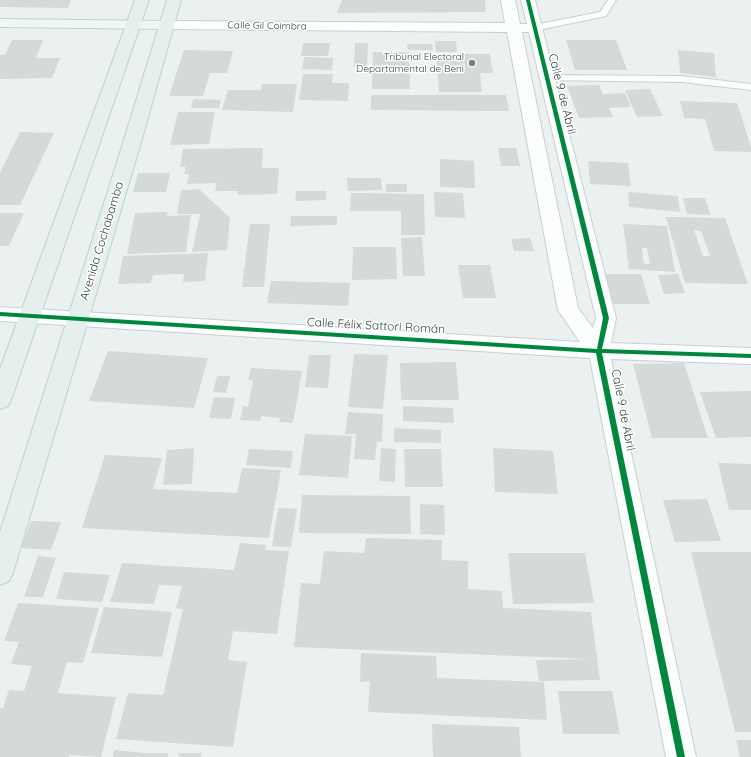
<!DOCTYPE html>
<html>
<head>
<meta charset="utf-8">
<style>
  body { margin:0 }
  canvas { display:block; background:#ebf1f0 }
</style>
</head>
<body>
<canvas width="751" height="757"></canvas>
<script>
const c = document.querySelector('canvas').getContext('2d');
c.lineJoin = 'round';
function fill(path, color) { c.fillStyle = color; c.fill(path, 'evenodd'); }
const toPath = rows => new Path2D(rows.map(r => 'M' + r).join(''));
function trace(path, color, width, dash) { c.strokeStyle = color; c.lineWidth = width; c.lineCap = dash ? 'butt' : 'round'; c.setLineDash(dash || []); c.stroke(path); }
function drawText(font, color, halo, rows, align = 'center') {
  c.font = font + ' Quicksand,sans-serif'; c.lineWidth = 3; c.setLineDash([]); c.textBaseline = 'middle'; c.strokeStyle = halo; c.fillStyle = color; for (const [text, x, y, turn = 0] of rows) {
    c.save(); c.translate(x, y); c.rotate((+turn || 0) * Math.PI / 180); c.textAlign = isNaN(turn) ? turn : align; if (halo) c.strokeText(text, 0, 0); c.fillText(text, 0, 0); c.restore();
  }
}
fill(toPath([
  [0,0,71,0,68,8,0,7],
  [342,0,485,0,486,12,337,13],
  [12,40,43,40,36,58,60,58,52,78,0,79,0,55,5,55],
  [566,40,616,40,627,70,575,70],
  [435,41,456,41,457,52,436,52],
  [303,43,330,43,328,56,301,56],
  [355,43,368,43,367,68,354,67],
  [407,44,432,44,433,50,408,50],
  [184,50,233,51,227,73,210,73,203,96,169,96],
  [678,50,714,53,716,77,680,73],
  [373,52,409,52,410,89,372,89],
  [436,54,490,54,493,73,480,73,482,92,439,92],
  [304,57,333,58,332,70,302,69],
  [303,74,333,74,332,83,349,83,348,101,299,100],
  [262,84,297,84,293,112,222,110,228,90,261,90],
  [599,85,603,94,625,93,631,107,609,108,613,117,579,118,567,86],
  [650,89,663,116,637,117,625,90],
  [371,95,506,95,509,111,371,110],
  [193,99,221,100,219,108,191,108],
  [680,101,737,103,751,147,751,152,714,151,705,119,684,118],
  [178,112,215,112,209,144,170,145],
  [20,132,54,133,20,205,0,205,0,173],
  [263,148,262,168,279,168,277,194,238,195,238,191,215,191,217,183,187,184,189,174,184,174,186,167,180,167,183,149],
  [498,148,516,148,520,166,501,166],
  [440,159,474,161,475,188,440,187],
  [588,161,628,163,631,186,590,184],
  [138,173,170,173,166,192,133,192],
  [347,178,381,178,382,190,348,191],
  [386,184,407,184,407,192,386,192],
  [199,189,230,218,227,250,192,252,200,214,177,214,181,190],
  [296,191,326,191,326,200,295,201],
  [434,192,463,193,465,218,435,217],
  [628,192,678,196,680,212,629,207],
  [351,193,424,194,425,235,401,235,401,211,350,211],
  [683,198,705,198,711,215,687,214],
  [168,212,167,216,191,215,186,252,127,254,135,213],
  [0,213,24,213,9,246,0,246],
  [291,216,337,216,337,225,290,226],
  [666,217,725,218,748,284,685,283],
  [694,230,701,231,710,256,703,256],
  [250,224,270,224,264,287,242,287],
  [623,224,667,226,675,272,629,269],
  [642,248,647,248,650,264,644,264],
  [422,237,425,276,403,276,401,238],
  [530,238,534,251,514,251,511,239],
  [353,247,396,247,397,279,352,280],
  [208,253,205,281,183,282,184,274,153,275,151,283,118,284,123,256],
  [458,265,490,265,496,298,463,298],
  [605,274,641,274,650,304,613,304],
  [678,274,685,293,664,294,658,275],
  [271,281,350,283,348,306,267,303],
  [108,351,208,358,194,408,89,401],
  [354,354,388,355,383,409,348,407],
  [309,355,331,355,328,388,305,387],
  [456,362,459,400,401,400,400,363],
  [684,363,708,438,652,438,633,364],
  [251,368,302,371,293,423,279,422,280,418,261,416,260,421,240,420,243,406,248,407,253,380,248,380],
  [217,376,230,376,226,393,213,392],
  [751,391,751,437,716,438,700,392],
  [214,397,235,398,231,419,209,418],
  [403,406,453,408,454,423,403,421],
  [348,412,383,414,382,442,377,441,375,460,354,459,356,434,345,434],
  [394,428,441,430,441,443,394,442],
  [305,434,352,436,348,478,299,475],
  [194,448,192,484,163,485,167,450],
  [381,448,396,449,395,482,379,481],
  [493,448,553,451,558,494,495,492],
  [249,449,293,451,291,468,246,465],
  [404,449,441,449,443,487,405,487],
  [105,455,162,458,153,489,237,493,242,468,281,470,269,538,82,528],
  [718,463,751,464,751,510,729,510],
  [302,495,410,496,411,534,299,533],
  [707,499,721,541,675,542,663,500],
  [420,504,444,505,445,535,420,534],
  [278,508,297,509,291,547,272,546],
  [31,521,61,522,51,550,21,548],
  [366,538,442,540,442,560,468,561,468,589,502,591,503,608,591,612,600,680,539,681,536,660,591,659,294,647,301,583,320,584,324,551,364,553],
  [240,543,266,545,265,550,289,551,277,634,233,631,228,660,247,662,233,747,116,739,128,693,163,695,183,609,176,608,182,586,159,585,154,604,110,602,122,563,234,570],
  [691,552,751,552,751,732,735,732],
  [508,553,585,553,594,603,513,604],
  [38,556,56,558,43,597,24,597],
  [64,572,110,575,102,602,56,599],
  [18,603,99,608,83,663,67,662,58,693,116,697,101,757,69,755,69,757,0,757,0,708,3,708,9,690,24,691,32,666,11,664,19,642,4,641],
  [104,607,172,612,162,657,91,653],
  [361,653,436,656,437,678,544,682,547,720,368,712,370,681,360,682],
  [558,691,612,691,620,734,563,734],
  [432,724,519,727,521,757,433,757],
  [736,740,751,740,751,757,740,757],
  [114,750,145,753,168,753,168,757,113,757],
  [179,753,201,753,201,757,178,757]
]), '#d4dad9');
const lane = toPath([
  [608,0,616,0,606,16,534,31,529,28,534,25,600,12,608,0],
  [547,75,682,76,751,84,751,90,682,82,543,80,542,78,547,75]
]);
const street = toPath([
  [501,0,515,0,520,24,527,24,521,0,535,0,616,318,611,343,751,348,751,364,611,359,696,757,666,757,590,358,0,321,0,307,580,342,558,310,507,32,167,29,162,28,160,25,162,22,167,21,505,23,501,0],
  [522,32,529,32,596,318,593,328,578,308,522,32]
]);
const secondary = toPath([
  [0,19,167,21,172,22,174,25,172,28,167,29,0,27,0,19]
]);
const primary = toPath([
  [135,0,149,0,11,400,8,406,0,409,0,369,135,0],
  [167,0,181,0,140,146,13,573,9,581,0,585,0,532,122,146,167,0]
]);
trace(lane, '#c9cfce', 2);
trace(street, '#c9cfce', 2);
trace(secondary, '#c2d0cd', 2);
trace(primary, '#bad2cd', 2);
fill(lane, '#fcfdfd');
fill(street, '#fcfdfd');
fill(secondary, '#eff6f5');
fill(primary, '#e5f0ee');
fill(toPath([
  [526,0,530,0,609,318,602,349,751,354,751,358,602,353,685,757,677,757,596,353,0,316,0,312,597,349,603,318,526,0]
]), '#00873e');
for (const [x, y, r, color] of [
  [472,63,4,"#77827f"]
]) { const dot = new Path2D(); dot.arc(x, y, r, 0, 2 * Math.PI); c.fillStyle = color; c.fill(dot); trace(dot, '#fff', 1.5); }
drawText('10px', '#384742', '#fff', [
  ["Calle Gil Coimbra",267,26,1]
]);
drawText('10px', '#384742', '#fff', [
  ["Tribunal Electoral",464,57],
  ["Departamental de Beni",464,69]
], 'right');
drawText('12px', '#384742', '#fff', [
  ["Calle 9 de Abril",562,94,76],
  ["Avenida Cochabamba",102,241,-73],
  ["Calle Félix Sattori Román",376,326,3],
  ["Calle 9 de Abril",623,410,79]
]);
</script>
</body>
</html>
